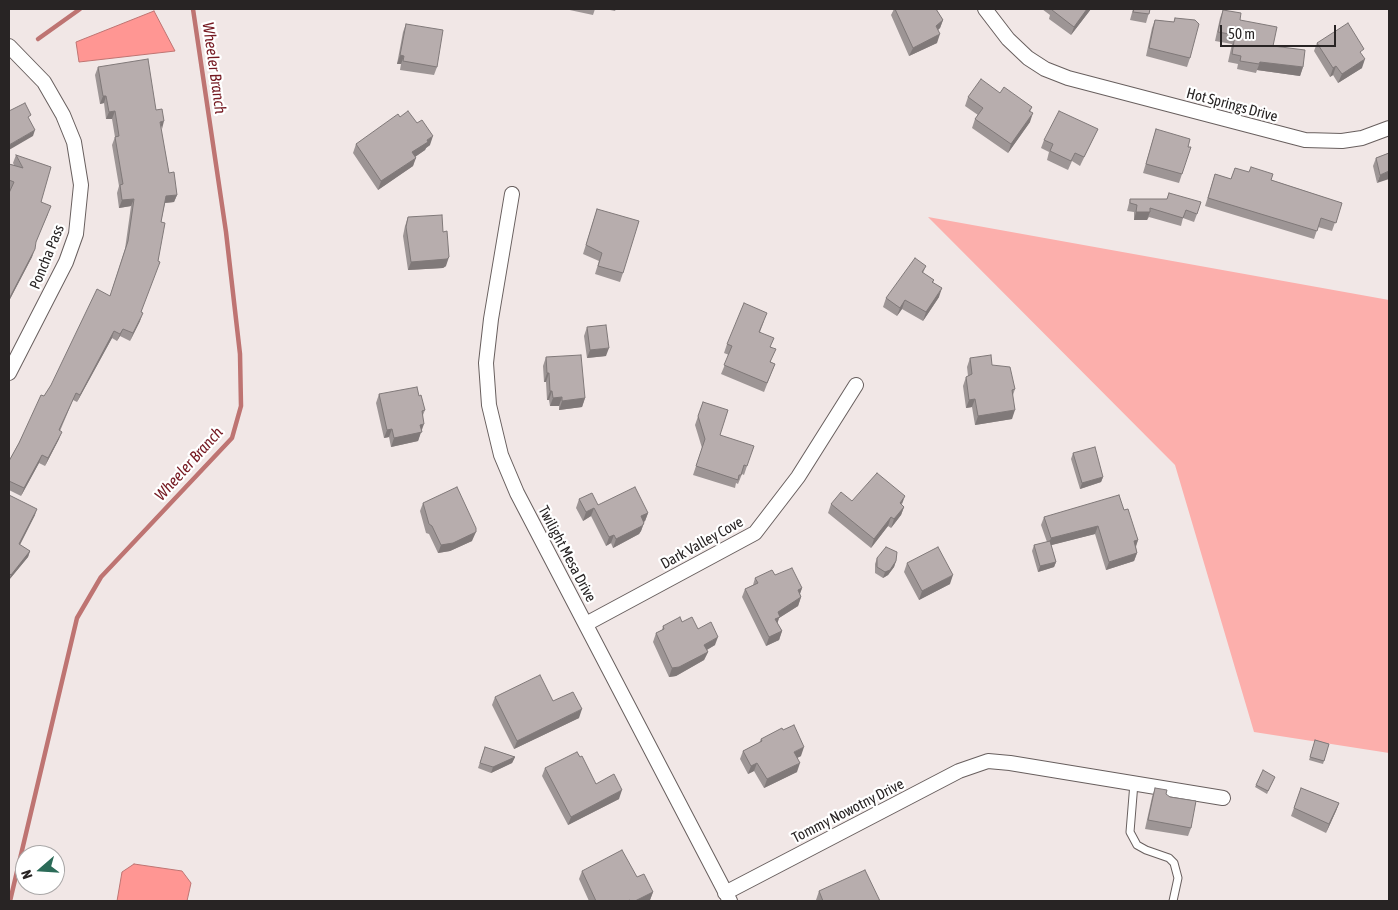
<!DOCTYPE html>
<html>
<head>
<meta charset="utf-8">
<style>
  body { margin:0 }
  #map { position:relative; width:1398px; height:910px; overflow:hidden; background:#f1e7e6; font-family:"Asap Condensed",sans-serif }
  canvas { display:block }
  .frame { position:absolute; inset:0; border:10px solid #282424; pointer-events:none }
  .north { position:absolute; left:15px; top:845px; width:50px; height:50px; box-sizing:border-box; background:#fff; border:1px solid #a9a7a7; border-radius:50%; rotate:251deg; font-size:14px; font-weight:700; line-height:20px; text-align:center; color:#282424 }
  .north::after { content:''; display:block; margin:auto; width:18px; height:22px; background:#2b6b58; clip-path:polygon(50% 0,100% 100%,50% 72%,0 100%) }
  .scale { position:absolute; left:1220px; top:25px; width:116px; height:22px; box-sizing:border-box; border:2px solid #282424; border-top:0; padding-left:6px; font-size:15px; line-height:18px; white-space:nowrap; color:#282424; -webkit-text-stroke:4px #fff; paint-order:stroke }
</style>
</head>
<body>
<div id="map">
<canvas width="1398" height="910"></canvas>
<div class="frame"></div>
<div class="north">N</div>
<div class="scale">50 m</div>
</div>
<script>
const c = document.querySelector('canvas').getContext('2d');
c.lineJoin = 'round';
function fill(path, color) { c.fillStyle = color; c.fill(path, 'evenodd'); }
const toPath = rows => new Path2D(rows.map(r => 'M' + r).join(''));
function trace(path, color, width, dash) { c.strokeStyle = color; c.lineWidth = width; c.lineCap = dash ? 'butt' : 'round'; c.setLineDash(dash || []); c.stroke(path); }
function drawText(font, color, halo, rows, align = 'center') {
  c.font = font + ' "Asap Condensed",sans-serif'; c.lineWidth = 4.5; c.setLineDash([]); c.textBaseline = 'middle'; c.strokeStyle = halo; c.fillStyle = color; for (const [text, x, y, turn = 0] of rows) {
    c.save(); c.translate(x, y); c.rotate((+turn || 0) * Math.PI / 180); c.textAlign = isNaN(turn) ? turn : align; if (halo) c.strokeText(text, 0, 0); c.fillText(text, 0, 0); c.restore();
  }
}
fill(toPath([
  [928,217,1389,300,1389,753,1254,732,1175,465]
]), '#fcafac');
const water = toPath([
  [154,11,175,51,79,62,76,42,154,11],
  [134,864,182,871,191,883,187,901,117,901,122,872,134,864]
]);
fill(water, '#ff9693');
trace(water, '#be7472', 1);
trace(toPath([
  [38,39,80,9],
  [10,901,77,618,101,577,232,438,241,406,240,354,226,232,193,9]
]), '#be7472', 4.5);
const lane = toPath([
  [1134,783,1130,832,1137,845,1146,850,1169,858,1174,863,1178,878,1173,901]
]);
const street = toPath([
  [985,9,1008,39,1028,58,1045,69,1068,78,1305,140,1342,141,1362,138,1389,128],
  [9,46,44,82,63,115,74,142,81,185,76,234,66,262,9,373],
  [512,194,491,319,486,363,489,405,501,455,517,493,730,901],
  [586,624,755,533,798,477,856,385],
  [725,893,959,771,988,761,1010,763,1223,798]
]);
trace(lane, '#685f5e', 9);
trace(street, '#685f5e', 16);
trace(lane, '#fff', 7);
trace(street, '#fff', 14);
fill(toPath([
  [565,9,595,9,593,15],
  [605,9,616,9,615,11],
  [894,9,936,9,943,20,940,28,938,30,937,43,909,56,891,15],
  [1042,9,1091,9,1071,35,1049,19,1050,15],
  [1133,9,1150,9,1146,23,1130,20],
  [1223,10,1240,20,1273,46,1303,67,1300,76,1257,70,1256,73,1237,69,1238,64,1228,62,1232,44,1215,41,1220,18],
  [1175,18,1190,58,1187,67,1146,56,1152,28,1155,20,1174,22],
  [406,24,437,67,434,75,400,70,401,64,397,64,403,32],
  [1317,43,1362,55,1362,68,1338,83,1333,75,1330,77,1314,51],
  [98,67,156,110,161,129,169,173,177,195,174,202,165,203,161,222,158,261,141,312,140,321,130,341,120,336,117,341,112,338,77,402,73,400,60,431,59,439,45,466,39,463,21,496,9,490,9,461,44,396,110,296,125,249,131,206,119,208,117,193,119,186,112,145,115,137,112,119,106,119,104,103,100,104,95,75],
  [1000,93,1032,107,1030,112,1030,122,1008,153,972,128,975,119,978,115,965,106,968,97],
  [400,117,430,145,426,148,425,150,415,157,413,166,378,190,353,153,356,144],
  [1098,129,1094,137,1080,166,1072,161,1068,170,1047,160,1049,152,1041,148,1044,140],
  [1156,129,1188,147,1182,174,1179,183,1143,173],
  [1389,153,1377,183,1373,166,1376,158],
  [16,155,48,214,35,243,32,257,9,301,9,193,10,190,9,189,9,164,14,165,13,163],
  [1235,168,1342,203,1332,231,1318,227,1314,239,1205,206,1215,174,1231,179],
  [1169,193,1197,214,1194,222,1183,218,1181,226,1149,217,1147,220,1134,220,1134,212,1127,211,1130,199,1167,199],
  [597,209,623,273,620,282,595,274,599,261,583,254],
  [408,217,443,232,446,266,443,268,408,270,403,236,405,226],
  [926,266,923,273,934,280,933,283,939,297,923,321,902,309,897,316,883,307,886,298],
  [764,321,760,332,771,347,771,362,775,364,764,392,721,374,729,355,724,353,727,344],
  [587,327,606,356,587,358,584,336],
  [546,357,585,398,582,407,559,410,559,406,550,406,549,400,547,400,546,382,544,382,543,366],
  [970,358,992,365,1015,389,1013,395,1012,419,975,425,972,407,966,408,963,386,966,377,968,376,967,367],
  [379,394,419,396,425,410,423,415,421,431,418,441,391,447,389,437,384,438,376,403],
  [703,402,720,435,747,466,744,475,742,474,738,484,736,483,735,488,693,475,702,448,695,425],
  [1073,453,1103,477,1101,482,1080,489,1071,459],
  [9,496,35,515,20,545,30,551,28,557,9,580],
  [579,499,598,505,648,513,645,521,644,522,641,531,639,534,613,548,611,543,606,546,591,516,583,521,576,508],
  [852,501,902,505,904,507,901,515,891,528,888,526,871,548,828,513,831,504],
  [423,503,472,541,450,551,438,553,429,534,426,533,420,511],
  [1124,510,1138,540,1136,547,1137,553,1134,561,1106,570,1095,534,1051,545,1056,562,1054,567,1038,572,1032,551,1034,545,1047,542,1041,525,1044,517],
  [877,558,896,561,894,567,888,575,883,578,875,573,875,564],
  [907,563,950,584,919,600,904,572],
  [775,575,802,588,800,594,801,597,798,606,779,618,777,623,782,631,779,640,766,646,742,597,745,589,753,585,755,578],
  [682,622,698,629,715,645,707,650,708,652,704,660,676,676,669,677,653,642,656,633,662,630,663,626],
  [495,697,553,701,579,718,514,749,492,705],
  [761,739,801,756,797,758,797,772,764,788,754,771,748,774,740,759,743,751,759,743],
  [1315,740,1329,744,1323,764,1309,760],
  [485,747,515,757,512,763,491,773,478,768],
  [545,768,596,784,619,799,568,825,542,776],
  [1274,779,1267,794,1255,787,1256,785],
  [1155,788,1166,794,1191,828,1188,836,1145,829,1152,797],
  [1301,788,1339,803,1336,811,1326,833,1291,816],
  [582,871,637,877,653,892,650,900,648,901,589,901,579,879],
  [819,891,880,901,816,901,816,900]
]), '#9d9595');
fill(toPath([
  [1087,9,1091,9,1071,35,1074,27],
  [943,20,940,28,933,34,936,26],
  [940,34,937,43,909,56,913,48],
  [400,55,404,56,401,64,397,64],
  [1365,59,1362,68,1338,83,1342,74],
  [1260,62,1303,67,1300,76,1257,70],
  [1336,66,1333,75,1330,77,1333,68],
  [103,96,106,96,104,103,100,104],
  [115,111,112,119,106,119,109,112],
  [1033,113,1030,122,1008,153,1011,144],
  [164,121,162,129,160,122],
  [35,130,33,136,9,150,9,145],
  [433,136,430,145,426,148,425,150,409,161,412,152,427,140],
  [416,158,413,166,378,190,381,181],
  [1389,171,1389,179,1377,183,1380,175],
  [177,195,174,202,164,203,166,196],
  [134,199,131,206,119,208,122,200],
  [1136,212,1150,212,1147,220,1134,220],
  [35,249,32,257,9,301,9,299],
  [449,257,446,266,443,268,408,270,411,262],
  [942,288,939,297,923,321,926,312],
  [905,300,902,309,897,316,900,308],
  [143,313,140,321,130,341,133,333],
  [123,329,120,336,117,341,120,334],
  [114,331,112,338,77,402,80,395],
  [609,348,606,356,587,358,590,350],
  [547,373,549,373,546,382,544,382],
  [550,391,552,391,549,400,547,400],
  [562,397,559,406,550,406,553,398],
  [585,398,582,407,559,410,562,401],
  [975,399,972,407,966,408,969,400],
  [1015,410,1012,419,975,425,978,416],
  [424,424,418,441,391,447,394,438,420,425],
  [392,429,389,437,384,438,387,430],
  [62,432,59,439,45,466,48,458],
  [42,455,39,463,21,496,24,488],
  [1103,477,1101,482,1080,489,1082,483],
  [905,496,902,504,900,503],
  [904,507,901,515,891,528,894,519],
  [594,508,591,516,583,521,586,512],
  [37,509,35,515,17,550,19,544],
  [648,513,645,521,638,525,641,516],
  [891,517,888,526,871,548,874,539],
  [644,523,641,531,639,534,613,548,616,539],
  [1098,526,1095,534,1048,546,1051,538],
  [476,532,472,541,450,551,438,553,441,545],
  [614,535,611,543,606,546,609,537],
  [1138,540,1135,548,1134,541],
  [30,551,28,557,9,580,11,575],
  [1137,553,1134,561,1106,570,1109,562],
  [896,561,894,567,888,575,883,578,885,572],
  [1056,562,1054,567,1038,572,1040,566],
  [953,575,950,584,919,600,922,591],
  [802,588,799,596,798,590],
  [801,597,798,606,779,618,777,625,772,627,778,612],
  [782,631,779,640,766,646,769,637],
  [718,637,715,645,701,653,704,645],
  [708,652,704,660,676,676,669,677,672,668],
  [582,709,579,718,514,749,517,741],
  [804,747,801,756,791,761,794,752],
  [515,757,512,763,491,773,493,767],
  [757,763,754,771,748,774,751,766],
  [800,763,797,772,764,788,767,779],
  [622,790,619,799,568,825,571,817],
  [1339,803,1336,811,1326,833,1329,824],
  [653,892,650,900,648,901,635,901]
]), '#807979');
const building = toPath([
  [895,9,936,9,943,20,936,26,940,34,913,48,895,9],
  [1053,9,1087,9,1074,27,1052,10,1053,9],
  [1134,9,1150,9,1149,14,1133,12,1134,9],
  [1223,10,1241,13,1240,20,1277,27,1273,46,1305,50,1303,67,1260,62,1259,64,1240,61,1241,56,1232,54,1235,35,1218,32,1223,10],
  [1175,18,1195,20,1199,24,1190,58,1149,48,1155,20,1174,22,1175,18],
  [1348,23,1364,49,1360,52,1365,59,1342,74,1336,66,1333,68,1317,43,1348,23],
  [406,24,443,30,437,67,403,61,404,56,400,55,406,24],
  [148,59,156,110,162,109,164,121,160,122,169,173,174,172,177,195,166,196,161,222,165,223,158,261,160,262,141,312,143,313,133,333,123,329,120,334,114,331,80,395,76,393,59,430,62,432,48,458,42,455,24,488,9,481,9,461,19,443,41,395,44,396,51,385,97,289,110,296,128,241,134,199,122,200,120,185,123,184,115,137,119,136,115,111,109,112,106,96,103,96,98,67,148,59],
  [981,79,1000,93,1004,87,1032,107,1029,111,1033,113,1011,144,975,119,983,108,968,97,981,79],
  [25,103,31,115,28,117,35,130,9,145,9,111,25,103],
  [408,111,417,123,422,120,433,136,427,140,428,142,412,152,416,158,381,181,356,144,398,114,400,117,408,111],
  [1059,111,1098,129,1084,157,1075,153,1071,161,1050,151,1053,144,1044,140,1059,111],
  [1156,129,1190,139,1188,147,1191,147,1182,174,1146,164,1156,129],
  [1389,153,1389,171,1380,175,1376,158,1389,153],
  [16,155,51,167,41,202,51,206,36,242,35,249,9,299,9,193,14,182,9,180,9,164,23,168,16,155],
  [1251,167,1273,174,1271,180,1342,203,1336,223,1321,218,1317,231,1208,198,1215,174,1231,179,1235,168,1249,172,1251,167],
  [1169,193,1201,202,1197,214,1186,210,1183,218,1150,208,1150,212,1136,212,1137,205,1130,203,1130,199,1167,199,1169,193],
  [597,209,639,221,623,273,598,266,602,253,586,245,597,209],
  [442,215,443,232,447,231,449,257,447,259,411,262,406,227,408,217,442,215],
  [915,258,926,266,922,272,934,280,932,282,942,288,926,312,905,300,900,308,886,298,915,258],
  [744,303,767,313,759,332,774,338,770,347,776,349,770,362,775,364,767,383,724,365,732,346,727,344,744,303],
  [606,325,609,348,590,350,587,327,606,325],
  [581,355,585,398,562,401,562,397,553,398,552,391,550,391,549,373,547,373,546,357,581,355],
  [991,355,992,365,1010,367,1015,389,1012,390,1015,410,978,416,975,399,969,400,966,377,972,374,970,358,991,355],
  [417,387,419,396,421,395,425,410,422,411,424,424,420,425,422,432,394,438,392,429,387,430,379,394,417,387],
  [703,402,728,410,720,435,754,446,747,466,744,465,741,475,739,475,738,480,696,466,705,439,698,416,703,402],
  [1095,447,1103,477,1082,483,1073,453,1095,447],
  [877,473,905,496,900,503,904,507,894,519,891,517,874,539,831,504,841,492,852,501,877,473],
  [457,487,476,528,476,532,453,543,441,545,432,526,429,524,423,503,457,487],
  [635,487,648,513,641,516,644,523,642,526,616,539,614,535,609,537,594,508,586,512,579,499,592,493,598,505,635,487],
  [9,495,37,509,19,544,30,551,11,575,9,573,9,495],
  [1119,495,1124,510,1128,509,1138,540,1134,541,1137,553,1109,562,1098,526,1051,538,1044,517,1119,495],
  [1050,541,1056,562,1040,566,1034,545,1050,541],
  [886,547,897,552,896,561,890,570,885,572,877,567,877,558,886,547],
  [938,547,953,575,922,591,907,563,938,547],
  [792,568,802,588,798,590,801,597,778,612,780,617,775,619,782,631,769,637,745,589,758,583,755,578,772,570,775,575,792,568],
  [680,617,682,622,692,617,698,629,711,622,718,637,704,645,708,652,679,667,672,668,656,633,664,629,663,626,680,617],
  [540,675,553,701,573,692,582,709,517,741,495,697,540,675],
  [794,725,804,747,794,752,800,763,767,779,757,763,751,766,743,751,762,741,761,739,782,728,783,730,794,725],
  [1315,740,1329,744,1324,761,1310,757,1315,740],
  [485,747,515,757,493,767,480,763,485,747],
  [577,752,580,757,582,756,596,784,614,774,622,790,571,817,545,768,577,752],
  [1263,770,1275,777,1268,791,1256,785,1263,770],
  [1155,788,1167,790,1166,794,1170,797,1196,801,1191,828,1148,820,1155,788],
  [1301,788,1339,803,1329,824,1294,808,1301,788],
  [622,850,637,877,644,874,653,892,635,901,630,901,630,900,628,901,596,901,582,871,622,850],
  [865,870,880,901,823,901,819,891,865,870]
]);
fill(building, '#b7adad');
trace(building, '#807979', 1);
drawText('15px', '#282424', '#fff', [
  ["Hot Springs Drive",1232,105,15],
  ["Poncha Pass",47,257,-68],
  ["Dark Valley Cove",702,543,-29],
  ["Twilight Mesa Drive",567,554,62],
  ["Tommy Nowotny Drive",848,811,-27]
]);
drawText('italic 16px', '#751921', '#fff', [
  ["Wheeler Branch",214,68,82],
  ["Wheeler Branch",189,464,-48]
]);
</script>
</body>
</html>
